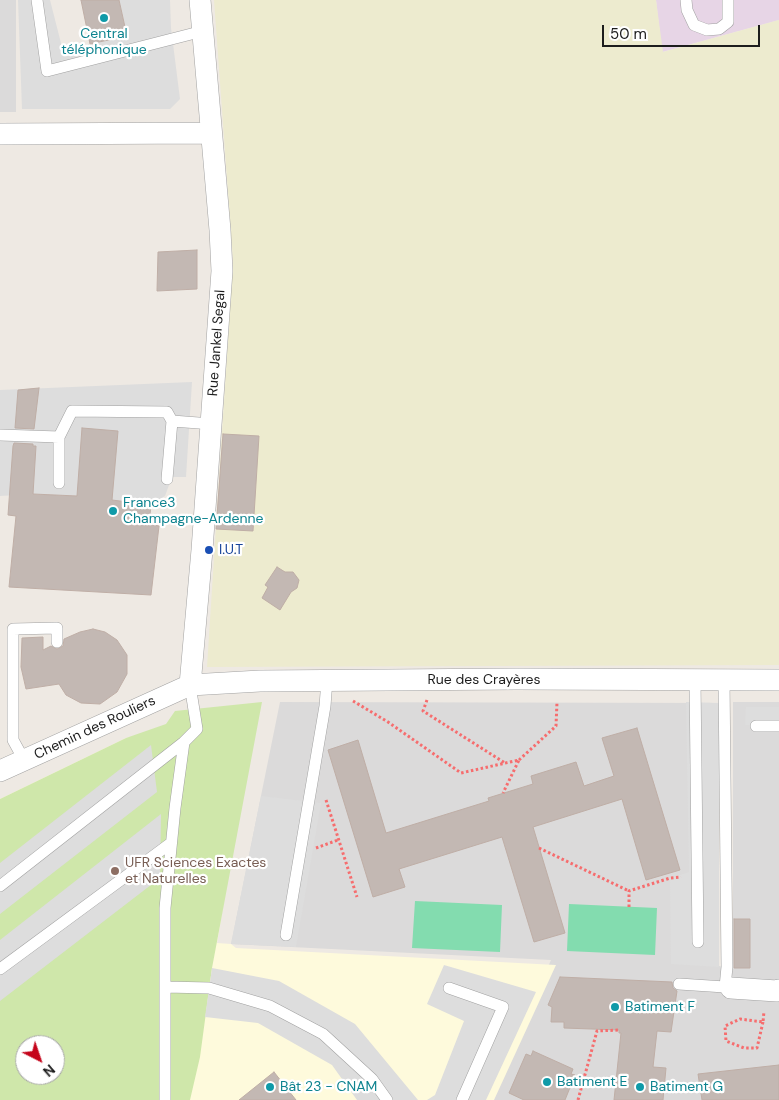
<!DOCTYPE html>
<html>
<head>
<meta charset="utf-8">
<style>
  body { margin:0 }
  #map { position:relative; width:779px; height:1100px; overflow:hidden; background:#eee9e3; font-family:"DM Sans",sans-serif }
  canvas { display:block }
  .north { position:absolute; left:15px; top:1035px; width:50px; height:50px; box-sizing:border-box; background:#fff; border:1px solid #a5a5a5; border-radius:50%; rotate:139deg; font-size:14px; font-weight:700; line-height:20px; text-align:center; color:#1d1d1d }
  .north::after { content:''; display:block; margin:auto; width:18px; height:22px; background:#c5051b; clip-path:polygon(50% 0,100% 100%,50% 72%,0 100%) }
  .scale { position:absolute; left:602px; top:25px; width:158px; height:22px; box-sizing:border-box; border:2px solid #1d1d1d; border-top:0; padding-left:6px; font-size:15px; line-height:18px; white-space:nowrap; color:#1d1d1d; -webkit-text-stroke:4px #fff; paint-order:stroke }
</style>
</head>
<body>
<div id="map">
<canvas width="779" height="1100"></canvas>
<div class="north">N</div>
<div class="scale">50 m</div>
</div>
<script>
const c = document.querySelector('canvas').getContext('2d');
c.lineJoin = 'round';
function fill(path, color) { c.fillStyle = color; c.fill(path, 'evenodd'); }
const toPath = rows => new Path2D(rows.map(r => 'M' + r).join(''));
function trace(path, color, width, dash) { c.strokeStyle = color; c.lineWidth = width; c.lineCap = dash ? 'butt' : 'round'; c.setLineDash(dash || []); c.stroke(path); }
function drawText(font, color, halo, rows, align = 'center') {
  c.font = font + ' "DM Sans",sans-serif'; c.lineWidth = 4.5; c.setLineDash([]); c.textBaseline = 'middle'; c.strokeStyle = halo; c.fillStyle = color; for (const [text, x, y, turn = 0] of rows) {
    c.save(); c.translate(x, y); c.rotate((+turn || 0) * Math.PI / 180); c.textAlign = isNaN(turn) ? turn : align; if (halo) c.strokeText(text, 0, 0); c.fillText(text, 0, 0); c.restore();
  }
}
fill(toPath([
  [0,0,16,0,16,112,0,112],
  [280,702,719,703,719,966,733,968,733,702,779,702,779,1100,489,1100,551,960,231,944]
]), '#dbdada');
fill(toPath([
  [656,0,779,0,779,20,662,52]
]), '#e7d5e6');
fill(toPath([
  [256,709,217,943,231,944,236,948,556,965,494,1100,0,1100,0,799,126,738],
  [25,1045,55,1045,55,1075,25,1075]
]), '#fefadc');
fill(toPath([
  [214,0,656,0,663,52,779,20,779,665,207,667,233,261]
]), '#edebcf');
fill(toPath([
  [262,702,212,968,200,1057,190,1100,0,1100,0,799,126,738,166,724,175,711],
  [25,1045,55,1045,55,1075,25,1075]
]), '#cfe7aa');
fill(toPath([
  [415,901,502,905,500,952,412,948],
  [569,904,657,908,655,955,567,951]
]), '#83dcaf');
fill(toPath([
  [18,0,50,0,63,51,127,36,119,0,170,0,171,28,180,99,170,109,22,109],
  [192,382,186,477,172,477,165,496,151,505,77,496,33,494,0,496,0,390],
  [686,702,719,703,719,967,671,964,670,878,689,872],
  [746,707,779,707,779,725,745,725],
  [151,745,157,792,0,914,0,863],
  [261,796,321,803,296,947,231,944],
  [161,814,160,878,0,1001,0,940],
  [444,965,536,992,486,1100,427,1100,435,1095,464,1021,427,1004],
  [212,968,279,981,355,1024,418,1100,357,1100,332,1065,258,1023,205,1017]
]), '#ddd');
const building = toPath([
  [81,0,119,0,127,36,90,44,81,0],
  [197,250,197,289,157,291,158,252,197,250],
  [39,388,34,429,15,428,18,390,39,388],
  [82,428,118,431,112,500,151,505,149,524,159,526,151,595,9,587,16,516,8,515,13,446,14,443,33,444,33,446,36,446,33,494,77,496,82,428],
  [223,434,259,436,253,531,216,529,223,434],
  [277,567,285,572,293,572,299,580,297,588,291,592,280,610,262,598,268,587,265,585,277,567],
  [93,629,105,632,117,640,127,655,127,674,117,692,100,704,81,703,66,695,59,684,26,689,21,667,22,638,43,637,43,650,51,646,57,649,63,646,64,639,80,632,93,629],
  [637,728,680,870,646,880,622,799,533,827,565,933,534,942,502,837,399,869,405,887,373,897,328,750,358,740,386,833,489,801,488,798,533,784,531,776,576,762,584,786,614,776,602,738,637,728],
  [734,919,750,919,750,968,734,968,734,919],
  [560,977,672,982,673,988,677,991,671,1032,657,1031,653,1067,666,1068,663,1100,614,1100,621,1033,619,1033,619,1030,564,1028,564,1022,551,1022,552,1007,548,1005,560,977],
  [533,1051,573,1069,571,1074,575,1075,565,1100,524,1100,509,1093,526,1054,531,1056,533,1051],
  [779,1065,779,1100,702,1100,698,1074,779,1065],
  [274,1072,296,1100,239,1100,274,1072]
]);
fill(building, '#c3b8b3');
trace(building, '#bfaea6', 1);
const service = toPath([
  [37,0,47,71,203,31],
  [686,0,687,10,694,25,707,30,719,29,728,22,728,0],
  [0,435,59,437],
  [167,479,172,421],
  [59,483,59,437,72,411,167,412,172,421,212,424],
  [695,680,698,942],
  [756,726,779,726],
  [24,760,13,740,13,629,57,628,57,642],
  [0,886,184,742],
  [286,935,325,706,327,680],
  [0,969,171,843],
  [679,984,725,987,727,967,724,680],
  [166,987,209,988,270,1006,323,1034,372,1079,387,1100],
  [449,988,503,1007,462,1100],
  [165,1100,165,908,175,808,184,742,197,729,190,685]
]);
const minor = toPath([
  [0,134,211,133],
  [190,685,202,550,222,271,220,230,200,0],
  [0,771,190,685,260,681,516,679,779,680],
  [731,988,777,991,779,990]
]);
trace(service, '#a1a1a1', 12);
trace(minor, '#a1a1a1', 22);
trace(toPath([
  [427,700,423,711,505,763],
  [353,701,388,722,461,773,519,760,503,793],
  [519,760,556,726,557,702],
  [326,800,357,897],
  [316,848,338,840],
  [539,848,629,891],
  [629,907,629,891,670,878,681,877],
  [763,1022,757,1048,744,1048,726,1041,725,1026,740,1019,763,1022,764,1011],
  [578,1100,597,1031,619,1030]
]), '#f66d6e', 3, [2.5, 2.5]);
trace(service, '#fff', 11);
trace(minor, '#fff', 21);
for (const [x, y, r, color] of [
  [104,18,5,"#0f9aa8"],
  [113,511,5,"#0f9aa8"],
  [209,550,5,"#1a4fb4"],
  [115,871,5,"#8d6e63"],
  [615,1007,5,"#0f9aa8"],
  [547,1082,5,"#0f9aa8"],
  [270,1087,5,"#0f9aa8"],
  [640,1087,5,"#0f9aa8"]
]) { const dot = new Path2D(); dot.arc(x, y, r, 0, 2 * Math.PI); c.fillStyle = color; c.fill(dot); trace(dot, '#fff', 2); }
drawText('14px', '#0d838f', '#fff', [
  ["Central",104,34,"center"],
  ["téléphonique",104,50,"center"],
  ["France3",123,503],
  ["Champagne-Ardenne",123,519],
  ["Batiment F",625,1007],
  ["Batiment E",557,1082],
  ["Bât 23 - CNAM",280,1087],
  ["Batiment G",650,1087]
], 'left');
drawText('14px', '#1d1d1d', '#fff', [
  ["Rue Jankel Segal",217,343,-86],
  ["Rue des Crayères",484,680],
  ["Chemin des Rouliers",95,728,-25]
]);
drawText('14px', '#164399', '#fff', [
  ["I.U.T",219,550]
], 'left');
drawText('14px', '#785e54', '#fff', [
  ["UFR Sciences Exactes",125,863],
  ["et Naturelles",125,879]
], 'left');
</script>
</body>
</html>
